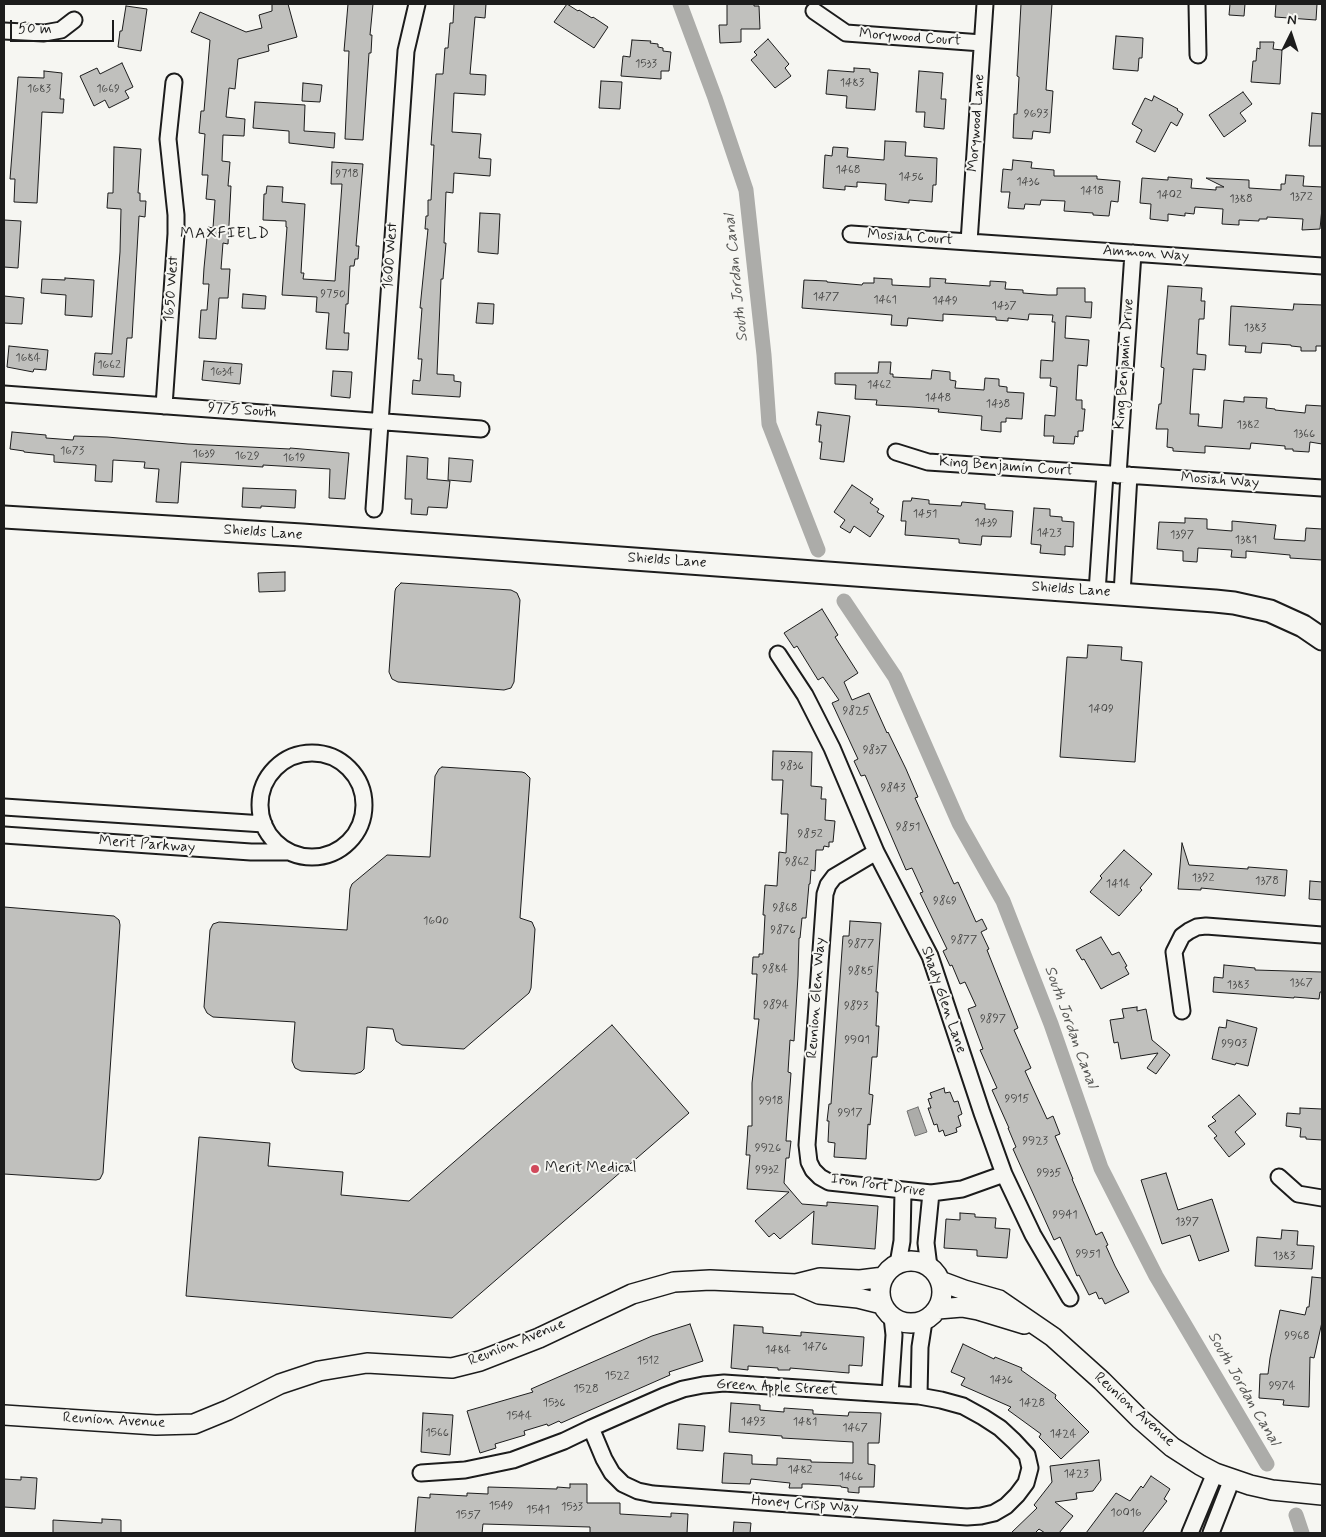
<!DOCTYPE html>
<html>
<head>
<meta charset="utf-8">
<style>
  body { margin:0 }
  #map { position:relative; width:1326px; height:1537px; overflow:hidden; background:#f6f6f2; font-family:Mynerve,sans-serif }
  canvas { display:block }
  .frame { position:absolute; inset:0; border:5px solid #1c1c1c; pointer-events:none }
  .north { position:absolute; left:1266px; top:10px; width:50px; height:50px; -webkit-text-stroke:4px #f6f6f2; paint-order:stroke; rotate:4deg; font-size:14px; font-weight:700; line-height:20px; text-align:center; color:#1c1c1c }
  .north::after { content:''; display:block; margin:auto; width:18px; height:22px; background:#1c1c1c; clip-path:polygon(50% 0,100% 100%,50% 72%,0 100%) }
  .scale { position:absolute; left:10px; top:20px; width:104px; height:22px; box-sizing:border-box; border:2px solid #1c1c1c; border-top:0; padding-left:6px; font-size:15px; line-height:18px; white-space:nowrap; color:#1c1c1c; -webkit-text-stroke:4px #f6f6f2; paint-order:stroke }
</style>
</head>
<body>
<div id="map">
<canvas width="1326" height="1537"></canvas>
<div class="frame"></div>
<div class="north">N</div>
<div class="scale">50 m</div>
</div>
<script>
const c = document.querySelector('canvas').getContext('2d');
c.lineJoin = 'round';
function fill(path, color) { c.fillStyle = color; c.fill(path, 'evenodd'); }
const toPath = rows => new Path2D(rows.map(r => 'M' + r).join(''));
function trace(path, color, width, dash) { c.strokeStyle = color; c.lineWidth = width; c.lineCap = dash ? 'butt' : 'round'; c.setLineDash(dash || []); c.stroke(path); }
function drawText(font, color, halo, rows, align = 'center') {
  c.font = font + ' Mynerve,sans-serif'; c.lineWidth = 4; c.setLineDash([]); c.textBaseline = 'middle'; c.strokeStyle = halo; c.fillStyle = color; for (const [text, x, y, turn = 0] of rows) {
    c.save(); c.translate(x, y); c.rotate((+turn || 0) * Math.PI / 180); c.textAlign = isNaN(turn) ? turn : align; if (halo) c.strokeText(text, 0, 0); c.fillText(text, 0, 0); c.restore();
  }
}
const water = toPath([
  [918,1107,927,1132,915,1136,907,1111,918,1107]
]);
fill(water, '#acaca9');
trace(water, '#727271', 1);
trace(toPath([
  [680,4,715,98,746,190,764,355,769,424,818,550],
  [844,601,895,677,959,823,1003,901,1051,1024,1101,1168,1156,1276,1267,1464],
  [1296,1515,1302,1533]
]), '#acaca9', 15);
const building = toPath([
  [272,4,288,4,297,37,268,45,269,51,238,59,235,89,229,88,226,117,245,119,244,136,223,135,222,161,230,162,228,186,231,186,228,244,223,243,221,269,230,269,228,298,219,298,216,339,199,338,201,310,207,310,209,284,203,284,204,268,208,227,213,228,215,200,206,199,208,175,202,175,205,134,199,133,201,111,204,111,210,40,191,32,200,12,246,32,262,28,259,15,272,11,272,4],
  [348,4,373,4,370,35,372,35,371,53,369,53,363,140,345,139,349,51,344,51,348,4],
  [454,4,486,4,485,18,475,17,470,74,486,75,485,95,454,93,452,132,481,134,479,158,491,159,490,176,454,173,453,193,446,192,444,243,446,243,443,279,441,279,437,374,454,375,454,381,461,382,460,397,412,394,413,380,420,381,422,359,418,359,422,308,420,308,428,229,425,229,426,216,428,216,428,200,431,200,434,145,431,145,436,74,443,74,445,48,448,48,450,23,453,23,454,4],
  [567,4,578,11,579,10,592,18,593,17,608,27,594,48,554,22,567,4],
  [727,4,754,4,754,6,759,6,760,29,741,29,741,42,720,43,719,25,727,25,727,4],
  [1021,4,1052,4,1046,90,1053,91,1050,133,1033,131,1032,139,1013,138,1014,114,1017,114,1019,77,1017,76,1021,4],
  [1230,4,1245,4,1244,16,1229,15,1230,4],
  [1276,4,1317,4,1316,20,1275,17,1276,4],
  [126,6,147,9,141,51,118,47,120,31,122,31,126,6],
  [1116,36,1143,38,1142,58,1139,58,1138,71,1113,69,1116,36],
  [768,39,789,64,785,68,791,76,775,88,751,60,757,55,754,52,768,39],
  [632,40,651,41,650,43,658,44,658,47,663,48,663,51,671,52,669,71,661,71,661,79,621,76,623,56,630,57,632,40],
  [1260,42,1274,42,1273,49,1282,50,1280,84,1251,82,1253,61,1256,61,1257,48,1260,49,1260,42],
  [122,63,133,87,125,91,129,98,109,108,105,100,94,106,80,76,97,68,100,74,122,63],
  [854,68,870,69,870,72,878,73,875,110,846,108,847,96,826,94,828,70,854,72,854,68],
  [44,71,62,73,60,99,64,99,63,113,42,112,37,203,14,202,15,179,10,179,18,77,44,78,44,71],
  [919,71,943,73,941,99,946,99,944,129,924,127,925,112,916,112,919,71],
  [601,81,622,82,620,109,599,108,601,81],
  [303,83,322,85,320,102,302,101,303,83],
  [1243,92,1252,104,1240,113,1246,121,1224,137,1209,115,1243,92],
  [1154,96,1178,109,1177,110,1183,114,1177,126,1171,122,1155,152,1136,142,1142,130,1132,124,1145,98,1152,101,1154,96],
  [255,102,305,105,304,131,335,133,334,148,289,143,289,131,253,128,255,102],
  [1312,113,1322,114,1322,146,1309,146,1312,113],
  [885,141,906,142,905,156,937,158,936,185,933,185,932,202,909,200,909,203,885,200,886,184,857,182,857,187,845,186,845,190,823,188,825,155,832,156,833,147,848,148,847,157,884,160,885,141],
  [114,147,141,149,138,193,140,193,140,201,146,201,145,217,139,216,132,338,127,338,124,377,93,375,95,353,112,354,120,252,121,209,107,208,108,193,113,193,114,147],
  [1013,160,1032,162,1031,168,1054,170,1054,176,1097,176,1097,179,1120,181,1118,202,1111,201,1109,216,1093,215,1093,213,1064,211,1065,201,1041,200,1040,205,1025,204,1024,209,1008,208,1010,192,1001,192,1003,169,1012,170,1013,160],
  [332,162,363,164,356,246,359,246,358,259,355,259,354,266,350,266,348,304,346,304,344,333,349,333,348,350,326,349,329,313,316,312,317,297,282,295,287,227,286,227,286,221,263,220,264,194,266,194,267,186,283,187,282,202,305,204,301,273,304,273,303,279,335,281,342,184,331,184,332,162],
  [1286,175,1304,176,1303,186,1322,187,1322,208,1320,229,1302,230,1303,219,1267,217,1267,219,1259,219,1259,221,1239,220,1239,225,1222,224,1223,209,1195,207,1194,214,1185,213,1185,216,1168,214,1168,221,1150,219,1151,204,1140,203,1142,178,1168,180,1168,177,1192,179,1191,188,1216,190,1216,187,1224,187,1206,178,1249,180,1249,188,1281,190,1281,184,1285,184,1286,175],
  [480,213,500,214,498,254,478,252,480,213],
  [4,220,21,221,18,268,4,267,4,220],
  [65,278,94,280,92,317,65,315,66,295,41,293,42,279,65,280,65,278],
  [874,278,892,279,892,285,930,287,930,278,946,279,945,283,990,286,990,281,1006,282,1005,289,1023,290,1023,293,1048,295,1057,295,1057,288,1085,288,1085,302,1092,302,1091,318,1066,316,1065,338,1089,340,1087,366,1078,365,1076,400,1082,400,1082,409,1085,409,1083,431,1078,431,1078,437,1075,436,1074,444,1053,443,1054,436,1044,436,1045,415,1055,416,1057,387,1050,386,1051,378,1040,378,1041,360,1053,361,1055,322,1052,322,1053,315,1029,314,1028,320,1008,318,1008,321,996,320,996,317,943,314,943,321,908,318,907,326,891,325,892,315,802,308,804,280,827,281,827,282,862,285,863,283,874,283,874,278],
  [1168,286,1202,288,1201,301,1205,301,1204,319,1199,319,1197,354,1206,355,1205,370,1193,369,1190,414,1199,414,1198,426,1222,428,1224,400,1244,402,1244,397,1267,398,1266,408,1275,409,1275,410,1305,413,1306,405,1322,406,1322,444,1310,442,1309,452,1293,451,1293,449,1285,449,1285,446,1251,443,1250,449,1205,446,1205,453,1173,451,1173,448,1167,447,1168,429,1156,429,1158,412,1159,404,1161,404,1164,368,1161,367,1168,286],
  [243,294,266,296,265,309,242,308,243,294],
  [4,296,24,298,22,324,4,323,4,296],
  [478,303,494,304,493,324,476,323,478,303],
  [1294,304,1322,305,1322,346,1316,346,1316,351,1301,351,1301,347,1291,346,1291,345,1262,343,1261,353,1245,352,1246,346,1229,345,1231,306,1293,310,1294,304],
  [9,346,48,350,46,370,34,369,33,372,7,367,9,346],
  [204,361,242,364,240,384,202,380,204,361],
  [879,362,891,362,890,374,893,374,893,377,931,379,932,370,950,372,950,380,956,381,955,388,984,390,985,378,999,379,999,386,1007,387,1007,392,1024,393,1022,419,1006,418,1006,422,1001,422,1001,432,981,430,982,416,938,412,939,409,912,407,876,405,877,400,855,399,856,385,835,384,835,373,878,373,879,362],
  [333,371,352,372,350,398,331,396,333,371],
  [818,412,850,416,844,462,820,459,822,442,819,442,821,425,816,425,818,412],
  [12,432,46,435,46,438,73,440,74,436,107,437,188,444,290,449,290,448,349,453,345,499,329,498,330,469,263,465,263,467,181,462,178,503,156,502,159,469,144,468,145,462,113,460,112,482,95,481,96,465,54,462,54,455,24,452,24,451,10,449,12,432],
  [407,456,428,458,427,479,450,481,447,508,428,507,427,515,411,514,412,499,405,499,407,456],
  [449,458,473,460,471,482,448,480,449,458],
  [852,485,873,499,870,503,879,509,877,512,884,516,870,537,854,526,850,533,840,527,845,520,834,512,852,485],
  [243,488,296,490,295,508,261,506,261,508,242,507,243,488],
  [912,498,929,500,929,504,961,506,962,502,985,504,985,509,1013,511,1011,537,982,536,981,545,959,543,959,539,905,535,906,521,901,521,903,501,911,501,912,498],
  [1034,508,1050,509,1050,516,1062,517,1062,521,1074,522,1073,547,1065,546,1065,555,1040,553,1041,545,1031,544,1034,508],
  [1185,518,1207,519,1207,529,1232,531,1232,521,1276,525,1274,539,1305,541,1306,528,1322,529,1322,560,1290,558,1290,555,1246,551,1246,558,1231,557,1232,550,1198,548,1197,562,1183,561,1183,551,1157,549,1159,522,1185,523,1185,518],
  [285,572,285,591,259,592,258,573,285,572],
  [401,583,511,590,517,593,520,600,514,682,511,688,504,690,398,682,392,679,389,672,395,591,396,588,401,583],
  [822,609,838,635,835,637,858,673,844,682,852,700,869,693,887,733,888,732,906,769,918,797,915,798,954,884,958,882,976,922,982,919,987,929,981,932,989,949,987,950,1018,1028,1014,1030,1031,1068,1025,1071,1047,1119,1053,1116,1060,1134,1055,1136,1073,1179,1072,1179,1096,1235,1102,1232,1108,1245,1106,1246,1115,1266,1129,1292,1105,1304,1102,1298,1099,1299,1096,1292,1089,1295,1079,1275,1077,1276,1060,1237,1054,1240,1017,1158,1013,1149,1016,1147,1008,1128,1009,1128,992,1090,997,1088,980,1050,983,1049,968,1009,976,1006,965,982,960,984,952,965,950,966,943,951,947,949,920,893,923,892,912,868,906,870,865,775,861,776,854,761,858,759,832,703,839,700,823,677,818,680,797,646,794,648,784,633,822,609],
  [1088,645,1122,647,1121,660,1142,662,1135,762,1060,757,1067,657,1087,658,1088,645],
  [773,751,812,752,811,786,822,787,821,799,826,799,825,820,835,821,833,842,829,842,829,847,824,846,823,850,816,850,815,871,811,870,810,884,809,884,806,918,802,918,800,938,799,938,798,976,794,1041,790,1040,788,1072,791,1073,786,1141,791,1141,789,1158,786,1158,784,1183,802,1204,827,1206,827,1202,878,1206,875,1249,812,1244,814,1211,780,1239,774,1233,769,1237,755,1221,789,1192,747,1189,750,1155,746,1155,748,1126,752,1126,752,1083,759,1019,754,1019,757,974,752,974,753,957,759,957,759,954,763,954,765,915,763,915,765,885,777,886,779,852,786,853,788,814,781,814,783,780,772,780,773,751],
  [442,767,522,772,525,773,530,778,520,918,532,922,535,929,531,988,529,993,464,1049,402,1045,396,1041,393,1029,367,1027,364,1069,361,1072,355,1074,301,1071,295,1068,292,1061,295,1022,213,1017,207,1013,204,1007,210,930,213,924,219,922,347,930,350,889,352,884,387,855,430,857,435,776,439,769,442,767],
  [1182,843,1189,865,1248,869,1248,867,1287,870,1285,896,1201,888,1201,890,1178,889,1182,843],
  [1124,850,1152,874,1140,888,1142,890,1119,916,1090,892,1102,878,1100,876,1124,850],
  [1310,881,1322,882,1322,900,1309,899,1310,881],
  [4,907,114,916,119,920,120,925,103,1173,100,1179,96,1180,4,1174,4,907],
  [850,921,881,923,876,992,878,992,876,1026,879,1026,877,1057,872,1057,869,1094,873,1095,870,1125,868,1124,866,1159,834,1157,835,1143,828,1142,829,1121,827,1121,829,1104,831,1104,843,936,849,936,850,921],
  [1101,937,1112,955,1119,952,1127,966,1125,967,1129,974,1101,989,1084,959,1082,960,1076,950,1101,937],
  [1224,965,1255,968,1255,970,1322,972,1322,992,1320,992,1319,999,1294,997,1294,998,1213,992,1214,977,1223,978,1224,965],
  [1137,1007,1137,1011,1146,1009,1152,1040,1170,1055,1156,1074,1147,1068,1158,1053,1121,1059,1118,1042,1114,1043,1110,1020,1124,1018,1122,1009,1137,1007],
  [1227,1020,1257,1028,1248,1066,1236,1063,1235,1065,1212,1059,1219,1027,1226,1028,1227,1020],
  [612,1025,689,1113,452,1318,186,1296,199,1137,270,1143,268,1166,343,1172,341,1195,409,1201,612,1025],
  [944,1088,945,1093,950,1092,954,1102,958,1101,962,1114,958,1116,961,1126,956,1128,957,1132,945,1136,943,1130,939,1132,937,1124,934,1125,928,1108,931,1108,928,1099,932,1098,930,1093,944,1088],
  [1239,1095,1256,1114,1235,1132,1245,1144,1229,1157,1214,1138,1217,1136,1208,1126,1216,1121,1212,1117,1239,1095],
  [1300,1108,1322,1109,1322,1140,1306,1139,1306,1137,1300,1137,1301,1128,1286,1126,1287,1113,1300,1114,1300,1108],
  [1166,1173,1178,1210,1212,1199,1229,1251,1199,1261,1190,1235,1162,1244,1141,1180,1166,1173],
  [960,1213,975,1214,975,1217,996,1218,995,1228,1010,1229,1007,1258,977,1256,977,1250,944,1248,946,1219,960,1220,960,1213],
  [1282,1230,1298,1231,1297,1245,1314,1246,1312,1269,1255,1266,1257,1237,1281,1239,1282,1230],
  [1312,1277,1322,1278,1322,1322,1314,1358,1310,1357,1309,1407,1283,1405,1284,1400,1259,1398,1260,1374,1268,1374,1270,1358,1280,1310,1305,1315,1307,1307,1309,1307,1312,1277],
  [690,1324,703,1361,669,1372,670,1375,561,1423,559,1421,548,1426,547,1424,524,1431,525,1435,495,1444,496,1448,480,1453,467,1411,533,1392,531,1389,652,1336,690,1324],
  [734,1325,763,1327,763,1333,801,1336,801,1332,864,1337,862,1366,849,1365,849,1373,790,1368,790,1370,778,1370,778,1368,748,1366,748,1370,731,1368,734,1325],
  [963,1344,994,1359,995,1357,1022,1368,1021,1370,1056,1395,1055,1398,1089,1432,1061,1459,1039,1437,1041,1434,1008,1410,1011,1407,961,1385,965,1378,951,1372,963,1344],
  [731,1403,760,1405,760,1410,784,1412,784,1408,813,1410,813,1414,848,1416,849,1412,881,1413,879,1443,868,1443,868,1464,875,1465,874,1487,859,1487,859,1493,848,1492,848,1488,841,1487,841,1486,809,1484,802,1484,802,1488,789,1488,790,1483,751,1479,750,1484,722,1483,724,1453,752,1455,752,1464,777,1465,777,1458,811,1460,811,1462,853,1463,853,1442,782,1438,782,1436,729,1432,731,1403],
  [423,1413,453,1415,450,1455,421,1452,423,1413],
  [679,1424,705,1426,703,1451,677,1449,679,1424],
  [1099,1460,1101,1480,1093,1491,1076,1493,1077,1499,1055,1502,1073,1516,1059,1533,1045,1533,1039,1529,1035,1533,1011,1533,1037,1508,1034,1505,1052,1482,1050,1466,1099,1460],
  [1151,1476,1170,1489,1164,1499,1167,1501,1142,1533,1086,1533,1116,1493,1130,1501,1141,1486,1143,1488,1151,1476],
  [21,1477,37,1478,35,1509,4,1507,4,1479,21,1480,21,1477],
  [570,1484,587,1484,587,1503,620,1503,620,1514,671,1517,671,1513,688,1514,687,1533,590,1533,590,1527,483,1524,482,1533,415,1533,418,1497,430,1498,430,1494,467,1496,467,1493,488,1494,488,1487,557,1489,557,1487,570,1488,570,1484],
  [102,1519,121,1520,121,1533,53,1533,53,1520,102,1523,102,1519],
  [734,1522,751,1523,750,1533,733,1533,734,1522]
]);
fill(building, '#c0c0bd');
trace(building, '#1c1c1c', 1);
const minor = toPath([
  [1197,4,1198,55],
  [814,11,846,33,982,43],
  [4,31,44,33,61,30,74,20],
  [851,234,1322,266],
  [969,242,985,4],
  [4,394,481,429],
  [164,406,176,234,176,215,168,139,174,82],
  [896,452,928,462,1322,488],
  [1118,475,1133,253],
  [374,509,406,51,417,4],
  [1097,592,1105,474],
  [1122,594,1129,475],
  [778,654,805,695,832,748,876,852,930,956,982,1113,1004,1174,1033,1235,1070,1298],
  '260 805a52 52 0 1 1 104 0a52 52 0 1 1-104 0Z',
  [4,807,264,824],
  [4,835,251,852,290,852],
  [876,852,834,877,828,885,825,894,807,1145,809,1162,813,1170,820,1177,829,1182,931,1193,962,1189,1004,1174],
  [1182,1011,1174,952,1182,936,1189,931,1197,927,1206,926,1322,935],
  [1279,1177,1298,1194,1322,1198],
  [898,1264,902,1241,903,1191],
  [929,1267,926,1243,931,1193],
  [890,1394,894,1335,892,1317],
  [919,1396,920,1347,924,1321],
  [421,1473,465,1470,513,1460,564,1441,591,1428,664,1396,683,1389,703,1385,724,1383,919,1396,941,1400,963,1406,983,1417,1000,1428,1014,1441,1027,1455,1030,1468,1026,1483,1017,1495,1006,1506,994,1513,981,1516,967,1517,653,1494,638,1491,623,1484,612,1473,604,1459,591,1428],
  [1190,1533,1215,1473],
  [1211,1533,1232,1479]
]);
const tertiary = toPath([
  '880 1292a31 31 0 1 1 62 0a31 31 0 1 1-62 0Z',
  [940,1281,964,1290,999,1300,1053,1337,1102,1381,1140,1419,1172,1447,1200,1465,1215,1473,1250,1485,1272,1490,1322,1495],
  [796,1284,819,1294,858,1298,882,1304],
  [938,1309,962,1307,978,1310,1024,1324],
  [4,1415,156,1425,194,1424,228,1410,280,1384,319,1371,367,1363,452,1368,480,1361,539,1338,632,1294,674,1282,710,1280,796,1284,820,1278,860,1280,884,1277]
]);
const secondary = toPath([
  [4,517,302,535,1215,601,1234,603,1270,611,1303,626,1322,639]
]);
trace(minor, '#1c1c1c', 19);
trace(tertiary, '#1c1c1c', 22);
trace(secondary, '#1c1c1c', 25);
trace(minor, '#f6f6f2', 15);
trace(tertiary, '#f6f6f2', 19);
trace(secondary, '#f6f6f2', 21);
for (const [x, y, r, color] of [
  [535,1169,5,"#d1495b"]
]) { const dot = new Path2D(); dot.arc(x, y, r, 0, 2 * Math.PI); c.fillStyle = color; c.fill(dot); trace(dot, '#f6f6f2', 2); }
drawText('12px', '#454544', null, [
  ["1533",646,64],
  ["1483",852,83],
  ["1683",39,89],
  ["1669",108,89],
  ["9693",1036,114],
  ["1468",848,170],
  ["9718",347,174],
  ["1456",911,177],
  ["1436",1028,182],
  ["1418",1092,191],
  ["1402",1169,195],
  ["1372",1301,197],
  ["1388",1241,199],
  ["9750",333,294],
  ["1477",826,297],
  ["1461",885,300],
  ["1449",945,301],
  ["1437",1004,306],
  ["1383",1255,328],
  ["1684",28,358],
  ["1662",109,365],
  ["1634",222,372],
  ["1462",879,385],
  ["1448",938,398],
  ["1438",998,404],
  ["1382",1248,425],
  ["1366",1304,434],
  ["1673",72,451],
  ["1639",204,454],
  ["1629",247,456],
  ["1619",294,458],
  ["1451",925,514],
  ["1439",986,523],
  ["1423",1049,533],
  ["1397",1182,535],
  ["1381",1246,540],
  ["1409",1101,709],
  ["9825",856,711],
  ["9837",875,750],
  ["9836",792,766],
  ["9843",893,788],
  ["9851",908,827],
  ["9852",810,834],
  ["9862",797,862],
  ["1392",1203,878],
  ["1378",1267,881],
  ["1414",1118,884],
  ["9869",945,901],
  ["9868",785,908],
  ["1600",436,921],
  ["9876",783,930],
  ["9877",964,940],
  ["9877",861,944],
  ["9884",775,969],
  ["9885",861,971],
  ["1367",1301,983],
  ["1383",1238,985],
  ["9894",776,1005],
  ["9893",856,1006],
  ["9897",993,1019],
  ["9901",857,1040],
  ["9903",1234,1044],
  ["9915",1017,1099],
  ["9918",771,1101],
  ["9917",850,1113],
  ["9923",1035,1141],
  ["9926",768,1148],
  ["9932",767,1170],
  ["9935",1049,1173],
  ["9941",1065,1215],
  ["1397",1187,1222],
  ["9951",1088,1254],
  ["1383",1284,1256],
  ["9968",1297,1336],
  ["1476",815,1347],
  ["1484",778,1350],
  ["1512",648,1361],
  ["1522",617,1376],
  ["1436",1001,1380],
  ["9974",1282,1386],
  ["1528",586,1389],
  ["1536",554,1403],
  ["1428",1032,1403],
  ["1544",519,1416],
  ["1493",753,1422],
  ["1481",805,1422],
  ["1467",855,1428],
  ["1566",437,1433],
  ["1424",1063,1434],
  ["1482",800,1470],
  ["1423",1076,1474],
  ["1466",851,1477],
  ["1549",501,1506],
  ["1533",572,1507],
  ["1541",538,1510],
  ["10016",1126,1513],
  ["1557",468,1515]
]);
drawText('15px', '#1c1c1c', '#f6f6f2', [
  ["Morywood Court",910,38,4],
  ["Morywood Lane",977,123,-86],
  ["Mosiah Court",910,238,4],
  ["Ammon Way",1146,254,4],
  ["1600 West",391,256,-86],
  ["1650 West",172,289,-86],
  ["King Benjamin Drive",1125,364,-86],
  ["9775 South",242,411,4],
  ["King Benjamin Court",1006,467,4],
  ["Mosiah Way",1220,481,4],
  ["Shields Lane",263,533,4],
  ["Shields Lane",667,561,4],
  ["Shields Lane",1071,590,4],
  ["Merit Parkway",147,845,4],
  ["Reunion Glen Way",817,998,-86],
  ["Shady Glen Lane",943,1000,71],
  ["Iron Port Drive",878,1186,8],
  ["Reunion Avenue",517,1343,-22],
  ["Green Apple Street",777,1388,3],
  ["Reunion Avenue",1134,1410,42],
  ["Reunion Avenue",114,1421,3],
  ["Honey Crisp Way",805,1505,4]
]);
drawText('15px', '#1c1c1c', '#f6f6f2', [
  ["Merit Medical",545,1169]
], 'left');
c.letterSpacing = '1px';
drawText('16px', '#1c1c1c', '#f6f6f2', [
  ["MAXFIELD",225,235]
]);
c.letterSpacing = '0px';
drawText('italic 16px', '#565654', '#f6f6f2', [
  ["South Jordan Canal",737,278,-96],
  ["South Jordan Canal",1070,1027,70],
  ["South Jordan Canal",1243,1389,60]
]);
</script>
</body>
</html>
